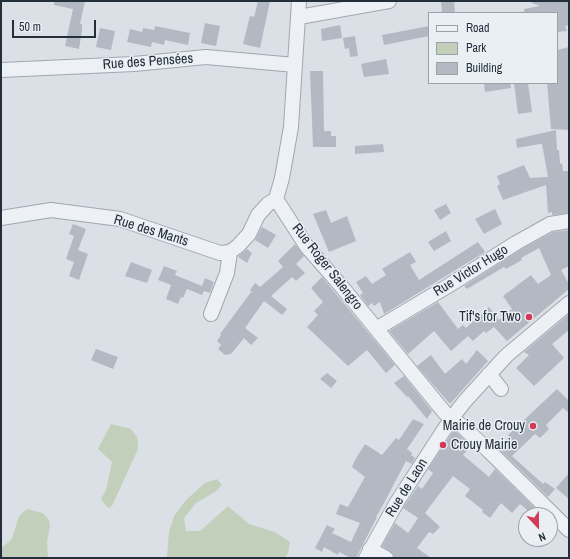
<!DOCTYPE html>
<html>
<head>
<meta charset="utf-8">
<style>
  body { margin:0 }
  #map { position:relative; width:570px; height:559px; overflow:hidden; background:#dbe0e6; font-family:"Archivo Narrow",sans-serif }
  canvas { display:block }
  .frame { position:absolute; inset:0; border:2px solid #242f3c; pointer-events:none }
  .legend { position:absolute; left:428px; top:12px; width:130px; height:72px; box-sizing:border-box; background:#eaeff4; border:1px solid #9ba2aa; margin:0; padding:5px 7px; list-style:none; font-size:12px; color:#242f3c }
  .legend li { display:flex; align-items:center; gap:8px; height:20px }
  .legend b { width:20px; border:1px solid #9ba2aa }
  .north { position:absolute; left:518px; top:507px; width:40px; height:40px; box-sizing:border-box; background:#eaeff4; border:1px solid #9ba2aa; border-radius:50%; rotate:158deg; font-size:11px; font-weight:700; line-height:16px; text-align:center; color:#242f3c }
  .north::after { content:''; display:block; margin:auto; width:14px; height:18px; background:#d23959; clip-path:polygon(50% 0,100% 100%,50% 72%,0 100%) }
  .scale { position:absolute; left:12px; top:20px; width:84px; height:18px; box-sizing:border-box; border:2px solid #242f3c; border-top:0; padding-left:5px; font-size:12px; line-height:14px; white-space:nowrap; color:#242f3c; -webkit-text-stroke:3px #eaeff4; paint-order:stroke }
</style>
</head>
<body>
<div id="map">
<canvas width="570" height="559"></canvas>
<div class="frame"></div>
<ul class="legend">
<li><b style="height:5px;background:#edf0f4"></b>Road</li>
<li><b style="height:11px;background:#c2d0bb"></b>Park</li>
<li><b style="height:11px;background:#b2b9c3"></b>Building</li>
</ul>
<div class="north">N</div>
<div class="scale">50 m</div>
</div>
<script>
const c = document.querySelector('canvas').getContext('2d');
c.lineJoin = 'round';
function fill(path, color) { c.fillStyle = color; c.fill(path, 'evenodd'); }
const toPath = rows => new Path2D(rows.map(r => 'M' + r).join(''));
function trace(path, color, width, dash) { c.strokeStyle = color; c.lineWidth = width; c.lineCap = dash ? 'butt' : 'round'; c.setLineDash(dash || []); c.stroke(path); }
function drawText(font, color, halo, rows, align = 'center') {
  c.font = font + ' "Archivo Narrow",sans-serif'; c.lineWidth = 3; c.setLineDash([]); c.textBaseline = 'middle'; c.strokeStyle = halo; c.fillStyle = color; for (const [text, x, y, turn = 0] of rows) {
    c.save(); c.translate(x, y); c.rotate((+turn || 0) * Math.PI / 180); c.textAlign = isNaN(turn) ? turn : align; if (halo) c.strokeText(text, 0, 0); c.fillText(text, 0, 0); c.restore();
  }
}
fill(toPath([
  [111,424,131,429,137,437,138,442,138,449,112,506,109,508,107,507,101,499,106,490,112,462,98,449],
  [217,479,222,485,215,492,196,503,184,518,186,531,200,531,228,506,249,524,275,532,290,542,288,553,285,558,167,558,169,532,174,516,187,499,205,483],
  [27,509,43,513,49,520,50,526,47,541,48,558,1,558,1,547,4,546,12,539,19,516]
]), '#c2d0bb');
fill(toPath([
  [54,1,85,1,80,24,82,24,82,30,79,49,65,46,73,9,54,5],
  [258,1,270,1,260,48,243,44,250,16,254,17],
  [441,1,454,1,455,13,442,13],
  [532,1,569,1,569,25,565,26,567,31,557,32,557,13,524,13,524,9,540,6,532,3],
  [205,23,220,26,216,46,201,43],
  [340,25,342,38,322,41,321,29],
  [155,26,190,33,188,45,165,40,164,45,152,42,151,47,127,42,130,29,142,32,143,28,154,30],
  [429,26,429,36,384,45,382,35],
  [100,28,115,31,111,50,96,47],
  [355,36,358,56,350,57,349,48,345,49,343,38],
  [569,47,569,130,551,129,547,83,557,83,557,50],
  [386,59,389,74,364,77,361,64],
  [310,71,323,71,324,131,331,131,331,136,336,136,336,147,313,147],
  [484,83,510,83,511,88,485,92],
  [514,83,528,83,532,112,518,114],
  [556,130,557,150,559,150,560,164,562,163,563,171,569,171,569,213,552,215,552,212,548,213,546,185,503,200,497,186,500,184,497,176,524,165,530,178,548,177,542,144,540,144,517,148,516,139],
  [383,144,384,152,355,154,355,146],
  [446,204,451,213,440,220,434,210],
  [495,209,502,224,484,234,475,219],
  [326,210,331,223,347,216,356,241,329,252,313,214],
  [73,224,86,229,78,250,88,254,79,280,69,276,74,262,66,259,74,236,69,234],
  [262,227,276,235,268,248,255,240],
  [569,230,569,266,561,270,569,284,569,289,507,341,494,327,486,333,484,331,473,341,468,336,451,351,434,331,408,354,389,331,438,302,458,329,463,325,466,328,489,307,499,320,512,309,503,296,531,275,538,284,551,275,539,248,521,258,522,260,506,269,504,267,467,289,464,286,520,250,553,232],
  [446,231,451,241,434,251,428,242],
  [478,242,485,252,384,314,380,302,374,306,372,303,368,306,360,295,363,293,356,282,366,276,372,284,386,275,382,269,410,252,416,262,410,265,419,280],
  [295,244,304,256,296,264,305,273,296,281,292,277,271,296,287,309,282,315,264,301,245,328,258,338,251,345,244,338,231,354,225,355,218,349,221,345,217,341,221,335,220,334,251,292,253,293,250,290,255,283,260,287,283,267,278,261],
  [247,249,252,253,247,263,238,257],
  [131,262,152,270,147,283,125,276],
  [164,266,177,271,175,275,202,286,205,278,214,282,210,293,204,291,202,295,187,289,183,298,181,297,178,304,166,299,171,285,158,280],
  [322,277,395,365,386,373,367,350,348,366,307,327,318,315,314,311,323,302,311,288],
  [569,314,569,330,552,344,564,358,534,386,516,368,529,355,524,352],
  [96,349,118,357,113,369,91,360],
  [477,350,488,361,450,404,417,366,431,355,445,374,462,359,466,364],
  [327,373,337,381,331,388,320,379],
  [404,376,432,411,427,419,408,396,407,397,394,383],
  [557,389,569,401,569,413,563,408,546,425,549,429,540,438,535,434,512,456,543,484,545,482,555,489,548,497,498,448,509,436,508,435],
  [413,419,424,424,407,449,412,453,411,455,415,458,412,464,406,461,384,503,376,517,377,517,356,558,351,558,339,552,338,555,324,547,322,552,315,548,327,525,335,529,332,533,351,542,360,523,336,514,340,504,348,507,365,477,352,467,355,460,365,444,382,455,396,438,399,440],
  [454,430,471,446,463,455,489,477,495,469,537,510,533,515,520,504,512,513,501,503,490,518,482,512,483,510,465,496,470,489,453,476,425,513,440,527,433,534,429,532,417,548,431,558,394,558,393,554,390,551,382,546,395,523,408,533,418,518,403,508,418,486,422,489,433,473,428,469],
  [569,473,569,499,556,488]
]), '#b2b9c3');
const minor = toPath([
  [299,1,291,127,282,178,276,199,307,247,342,287,445,413,462,426,489,451,569,530],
  [299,17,389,1],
  [1,70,134,64,206,57,295,65],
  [1,218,51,210,120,219,220,253,230,252,238,246,249,234,258,215,268,204,276,199],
  [211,314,227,273,230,252],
  [376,329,448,286,516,243,550,224,569,221],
  [489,374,501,389],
  [370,549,386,558],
  [366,558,397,502,451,419,465,401,506,356,569,303]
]);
trace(minor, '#a0a7b0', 16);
trace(minor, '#edf0f4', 14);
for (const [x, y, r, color] of [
  [529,317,4,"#d23959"],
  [533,426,4,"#d23959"],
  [443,445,4,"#d23959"]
]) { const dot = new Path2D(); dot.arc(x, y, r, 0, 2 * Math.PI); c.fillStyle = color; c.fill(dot); trace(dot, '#eaeff4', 1.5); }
drawText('14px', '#242f3c', '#eaeff4', [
  ["Rue des Pensées",148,62,-4],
  ["Rue des Mants",151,231,17],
  ["Rue Roger Salengro",327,267,52],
  ["Rue Victor Hugo",471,271,-32],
  ["Rue de Laon",407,488,-58]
]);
drawText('14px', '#242f3c', '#eaeff4', [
  ["Tif's for Two",521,317],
  ["Mairie de Crouy",525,426],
  ["Crouy Mairie",451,445,"left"]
], 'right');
</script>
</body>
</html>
